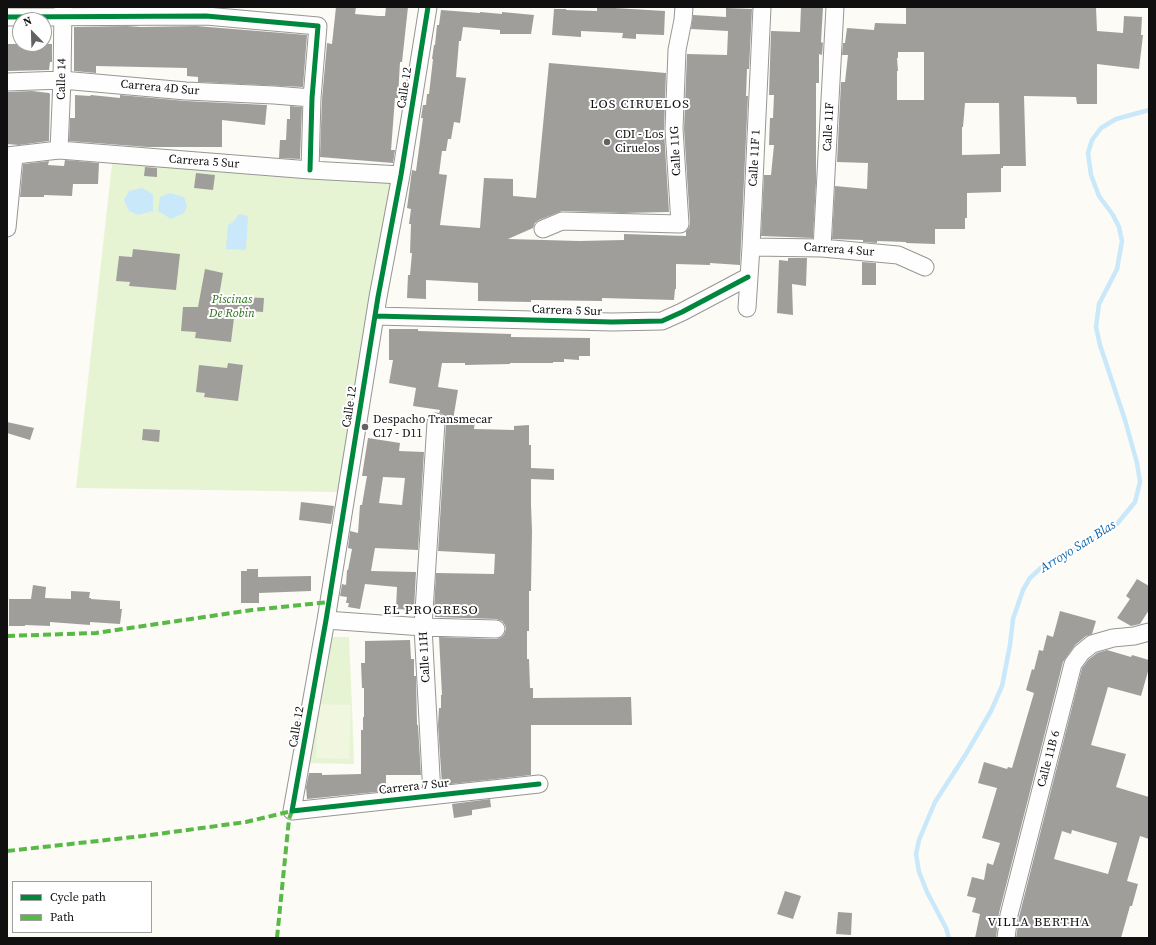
<!DOCTYPE html>
<html>
<head>
<meta charset="utf-8">
<style>
  body { margin:0 }
  #map { position:relative; width:1156px; height:945px; overflow:hidden; background:#fcfbf6; font-family:"Source Serif 4",serif }
  canvas { display:block }
  .frame { position:absolute; inset:0; border:8px solid #101010; pointer-events:none }
  .legend { position:absolute; left:12px; top:881px; width:140px; height:52px; box-sizing:border-box; background:#fff; border:1px solid #9f9f9f; margin:0; padding:5px 7px; list-style:none; font-size:12px; color:#101010 }
  .legend li { display:flex; align-items:center; gap:8px; height:20px }
  .legend b { width:20px; border:1px solid #9f9f9f }
  .north { position:absolute; left:12px; top:12px; width:40px; height:40px; box-sizing:border-box; background:#fff; border:1px solid #9f9f9f; border-radius:50%; rotate:337deg; font-size:11px; font-weight:700; line-height:16px; text-align:center; color:#101010 }
  .north::after { content:''; display:block; margin:auto; width:14px; height:18px; background:#636260; clip-path:polygon(50% 0,100% 100%,50% 72%,0 100%) }
</style>
</head>
<body>
<div id="map">
<canvas width="1156" height="945"></canvas>
<div class="frame"></div>
<ul class="legend">
<li><b style="height:5px;background:#00873e"></b>Cycle path</li>
<li><b style="height:5px;background:#58b947"></b>Path</li>
</ul>
<div class="north">N</div>
</div>
<script>
const c = document.querySelector('canvas').getContext('2d');
c.lineJoin = 'round';
function fill(path, color) { c.fillStyle = color; c.fill(path, 'evenodd'); }
const toPath = rows => new Path2D(rows.map(r => 'M' + r).join(''));
function trace(path, color, width, dash) { c.strokeStyle = color; c.lineWidth = width; c.lineCap = dash ? 'butt' : 'round'; c.setLineDash(dash || []); c.stroke(path); }
function drawText(font, color, halo, rows, align = 'center') {
  c.font = font + ' "Source Serif 4",serif'; c.lineWidth = 4; c.setLineDash([]); c.textBaseline = 'middle'; c.strokeStyle = halo; c.fillStyle = color; for (const [text, x, y, turn = 0] of rows) {
    c.save(); c.translate(x, y); c.rotate((+turn || 0) * Math.PI / 180); c.textAlign = isNaN(turn) ? turn : align; if (halo) c.strokeText(text, 0, 0); c.fillText(text, 0, 0); c.restore();
  }
}
fill(toPath([
  [112,164,391,178,338,492,76,488],
  [331,637,349,637,352,706,354,764,306,763]
]), '#e6f4d4');
fill(toPath([
  [318,704,351,705,349,759,316,758]
]), '#f0f7de');
fill(toPath([
  [142,188,153,194,153,211,138,215,129,211,124,200,129,191],
  [170,193,184,197,187,206,184,213,171,219,158,211,160,197],
  [239,214,248,216,246,250,226,249,228,225,233,222]
]), '#c9e8fa');
trace(toPath([
  [949,938,946,928,927,892,919,872,916,854,919,840,935,802,966,754,991,711,1002,686,1010,645,1013,619,1023,590,1030,578,1043,566,1059,556,1081,546,1117,524,1135,502,1140,482,1137,463,1125,420,1100,345,1096,327,1099,304,1117,269,1122,241,1119,227,1113,215,1099,196,1091,175,1088,153,1092,140,1101,128,1116,119,1149,110]
]), '#c9e8fa', 4.5);
fill(toPath([
  [336,7,356,7,355,14,378,16,385,16,386,7,408,7,402,62,400,62,398,98,395,98,391,150,395,150,393,163,320,157,322,99,327,43,332,44],
  [597,7,665,11,664,35,636,34,636,39,622,38,623,33,581,31,581,37,552,35,554,9,566,9,566,10,597,11],
  [801,7,823,7,821,42,823,43,822,55,819,54,819,83,816,83,816,182,813,238,761,236,764,175,771,175,774,145,769,145,770,118,773,118,774,95,769,95,771,31,800,32],
  [906,7,1096,7,1097,31,1123,33,1124,16,1142,17,1141,35,1143,35,1139,69,1097,64,1097,104,1077,104,1076,97,1024,96,1026,166,1003,166,1003,168,1001,168,1001,192,967,193,967,218,965,218,965,229,935,229,935,244,906,243,906,242,877,241,877,243,863,242,863,240,832,239,835,186,867,189,868,163,837,162,841,82,845,82,848,55,842,55,843,43,845,43,847,28,874,30,875,23,906,24],
  [898,52,924,52,924,100,897,100,897,71,898,71,897,58,898,58],
  [965,103,999,103,1000,154,962,155,962,127,963,127],
  [726,8,752,9,749,69,747,69,746,96,748,96,740,265,710,263,710,265,676,264,676,289,675,289,674,300,602,298,602,301,531,300,531,302,478,301,478,283,426,280,426,299,407,298,408,275,410,275,412,253,410,253,411,224,409,224,411,209,407,208,412,170,416,171,423,118,421,118,423,105,426,105,427,94,429,94,433,59,432,59,434,45,435,45,437,25,439,25,441,10,480,13,480,12,502,14,502,12,534,15,531,34,500,34,500,30,463,27,461,41,459,41,456,77,466,78,460,123,454,122,451,139,448,139,446,151,442,151,439,174,447,175,440,225,480,228,484,178,513,179,513,196,536,198,549,63,666,73,664,130,669,212,622,213,562,211,539,220,535,223,533,228,508,239,579,241,624,240,624,234,686,236,686,231,689,228,690,223,684,129,687,54,727,55,728,31,691,29,693,15,726,17],
  [127,26,141,27,196,26,307,35,303,87,198,82,198,77,187,76,187,68,96,66,96,73,74,71,74,27],
  [7,44,52,44,52,62,50,62,49,70,7,71],
  [32,91,49,93,50,94,49,141,19,145,7,144,7,92],
  [75,95,90,96,91,95,120,98,120,95,186,101,267,105,265,125,222,120,222,147,147,147,69,141,70,118,75,118],
  [290,106,302,107,300,159,279,158,280,140,286,140,287,119,290,119],
  [65,160,99,163,98,184,73,184,72,196,44,195,44,197,20,197,23,164,49,161,48,165,64,166],
  [145,167,157,168,157,177,144,176],
  [196,173,215,175,213,190,194,188],
  [133,249,180,254,176,290,129,286,130,282,116,281,119,256,132,257],
  [788,258,807,258,806,286,792,284,793,315,777,313,779,260,788,261],
  [862,262,876,263,876,285,862,285],
  [205,269,223,273,219,296,264,298,263,312,235,310,231,342,195,338,196,332,181,331,183,307,198,307],
  [389,329,418,329,418,331,511,334,511,337,590,338,590,356,579,356,579,360,564,359,564,362,553,362,553,363,510,363,510,364,465,365,465,363,442,363,438,387,458,390,453,420,475,421,474,429,514,430,514,426,529,425,529,445,531,445,531,468,554,469,554,480,531,479,531,505,532,531,531,591,529,591,529,631,527,631,527,659,529,659,530,688,533,688,533,698,631,697,632,725,531,725,531,775,442,785,438,725,439,708,441,708,441,695,442,695,439,637,496,639,500,638,504,635,506,629,505,625,502,621,496,619,435,617,435,610,434,610,436,573,494,574,495,554,438,551,446,423,445,418,442,414,439,413,440,410,413,406,416,388,389,383,393,360,389,360],
  [228,363,243,365,238,401,204,397,205,393,196,392,199,365,227,368],
  [7,422,34,428,30,440,7,433],
  [143,429,160,430,159,442,142,440],
  [368,438,400,443,399,451,424,452,418,550,375,548,371,571,416,572,414,610,396,609,397,587,365,584,360,609,348,607,349,603,346,603,347,597,340,596,342,584,346,585,347,570,348,570,352,549,348,548,350,531,358,533,360,505,362,505,367,476,362,476],
  [383,477,405,478,402,505,379,503],
  [301,502,334,506,331,524,299,520],
  [247,569,258,569,258,577,311,576,311,591,259,593,259,603,241,603,241,571,247,571],
  [1137,579,1149,586,1149,610,1140,624,1131,626,1117,618,1130,599,1126,596],
  [33,585,46,587,45,598,71,599,71,591,90,592,89,598,91,598,91,599,120,601,120,609,122,609,120,624,90,622,90,625,50,622,50,626,25,625,25,626,9,626,9,599,31,599],
  [1060,611,1096,621,1092,634,1086,636,1075,645,1063,662,999,913,996,938,975,938,980,914,972,912,976,898,967,896,972,877,984,880,987,863,993,865,1000,843,982,838,997,788,978,783,984,762,1007,769,1008,767,1012,768,1034,693,1026,690,1032,669,1034,670,1039,650,1043,651,1047,635,1053,637],
  [410,640,411,659,414,659,414,676,416,676,417,725,418,725,421,775,386,775,386,791,307,799,306,787,309,773,322,773,322,775,361,774,361,730,363,730,363,717,364,717,364,688,362,688,361,663,365,663,365,641],
  [1107,650,1131,657,1132,655,1149,660,1149,668,1141,696,1108,687,1091,745,1126,754,1116,787,1149,797,1149,839,1140,836,1127,881,1138,884,1132,906,1130,906,1121,938,1016,938,1019,917,1082,668,1088,660,1097,653],
  [1072,830,1117,843,1108,874,1054,859,1062,831,1071,834],
  [490,799,491,807,472,810,472,815,454,818,452,804],
  [785,891,801,896,793,919,777,914],
  [838,912,852,913,851,935,836,934]
]), '#a09e9b');
const street = toPath([
  [428,7,401,175,378,297,326,620,292,811,539,784],
  [7,17,206,16,318,26,312,98,310,170],
  [7,82,62,80,186,91,274,95,312,98],
  [59,150,62,80,63,7],
  [7,156,59,150,310,170,401,175],
  [7,228,14,156],
  [543,229,562,221,680,224,674,129,677,50,683,20,684,7],
  [751,247,822,248,898,255,925,267],
  [822,248,835,7],
  [747,308,751,247,762,7],
  [375,316,612,322,662,321,682,312,748,277],
  [326,620,423,627,496,629],
  [432,795,423,627,436,422],
  [1006,938,1009,915,1073,664,1081,653,1092,644,1113,638,1134,636,1149,632]
]);
trace(street, '#969694', 19);
trace(street, '#fffefe', 17);
trace(toPath([
  [7,636,96,633,252,610,329,602],
  [7,851,143,836,246,822,292,811,289,819,277,938]
]), '#58b947', 4, [8, 4]);
trace(toPath([
  [428,7,401,175,378,297,326,620,292,811,539,784],
  [7,17,206,16,318,26,312,98,310,170],
  [375,316,612,322,662,321,682,312,748,277]
]), '#00873e', 5);
for (const [x, y, r, color] of [
  [607,142,4,"#636260"],
  [365,427,4,"#636260"]
]) { const dot = new Path2D(); dot.arc(x, y, r, 0, 2 * Math.PI); c.fillStyle = color; c.fill(dot); trace(dot, '#fff', 1.5); }
drawText('12px', '#101010', '#fff', [
  ["Calle 14",62,79,-89],
  ["Carrera 4D Sur",160,88,5],
  ["Calle 12",405,88,-81],
  ["Calle 11F",829,127,-87],
  ["Calle 11G",676,151,-93],
  ["Calle 11F 1",755,158,-87],
  ["Carrera 5 Sur",204,162,4],
  ["Carrera 4 Sur",839,250,4],
  ["Carrera 5 Sur",567,311,2],
  ["Calle 12",350,407,-81],
  ["Calle 11H",425,657,-93],
  ["Calle 12",297,727,-80],
  ["Calle 11B 6",1049,759,-75],
  ["Carrera 7 Sur",414,787,-6]
]);
drawText('12px', '#101010', '#fff', [
  ["CDI - Los",615,135],
  ["Ciruelos",615,149],
  ["Despacho Transmecar",373,420],
  ["C17 - D11",373,434]
], 'left');
drawText('italic 12px', '#2b6f19', '#fff', [
  ["Piscinas",232,300],
  ["De Robin",232,314]
]);
c.letterSpacing = '1px';
drawText('13px', '#101010', '#fff', [
  ["LOS CIRUELOS",640,105],
  ["EL PROGRESO",431,611],
  ["VILLA BERTHA",1039,923]
]);
c.letterSpacing = '0px';
drawText('italic 13px', '#0d67af', '#fff', [
  ["Arroyo San Blas",1078,547,-32]
]);
</script>
</body>
</html>
